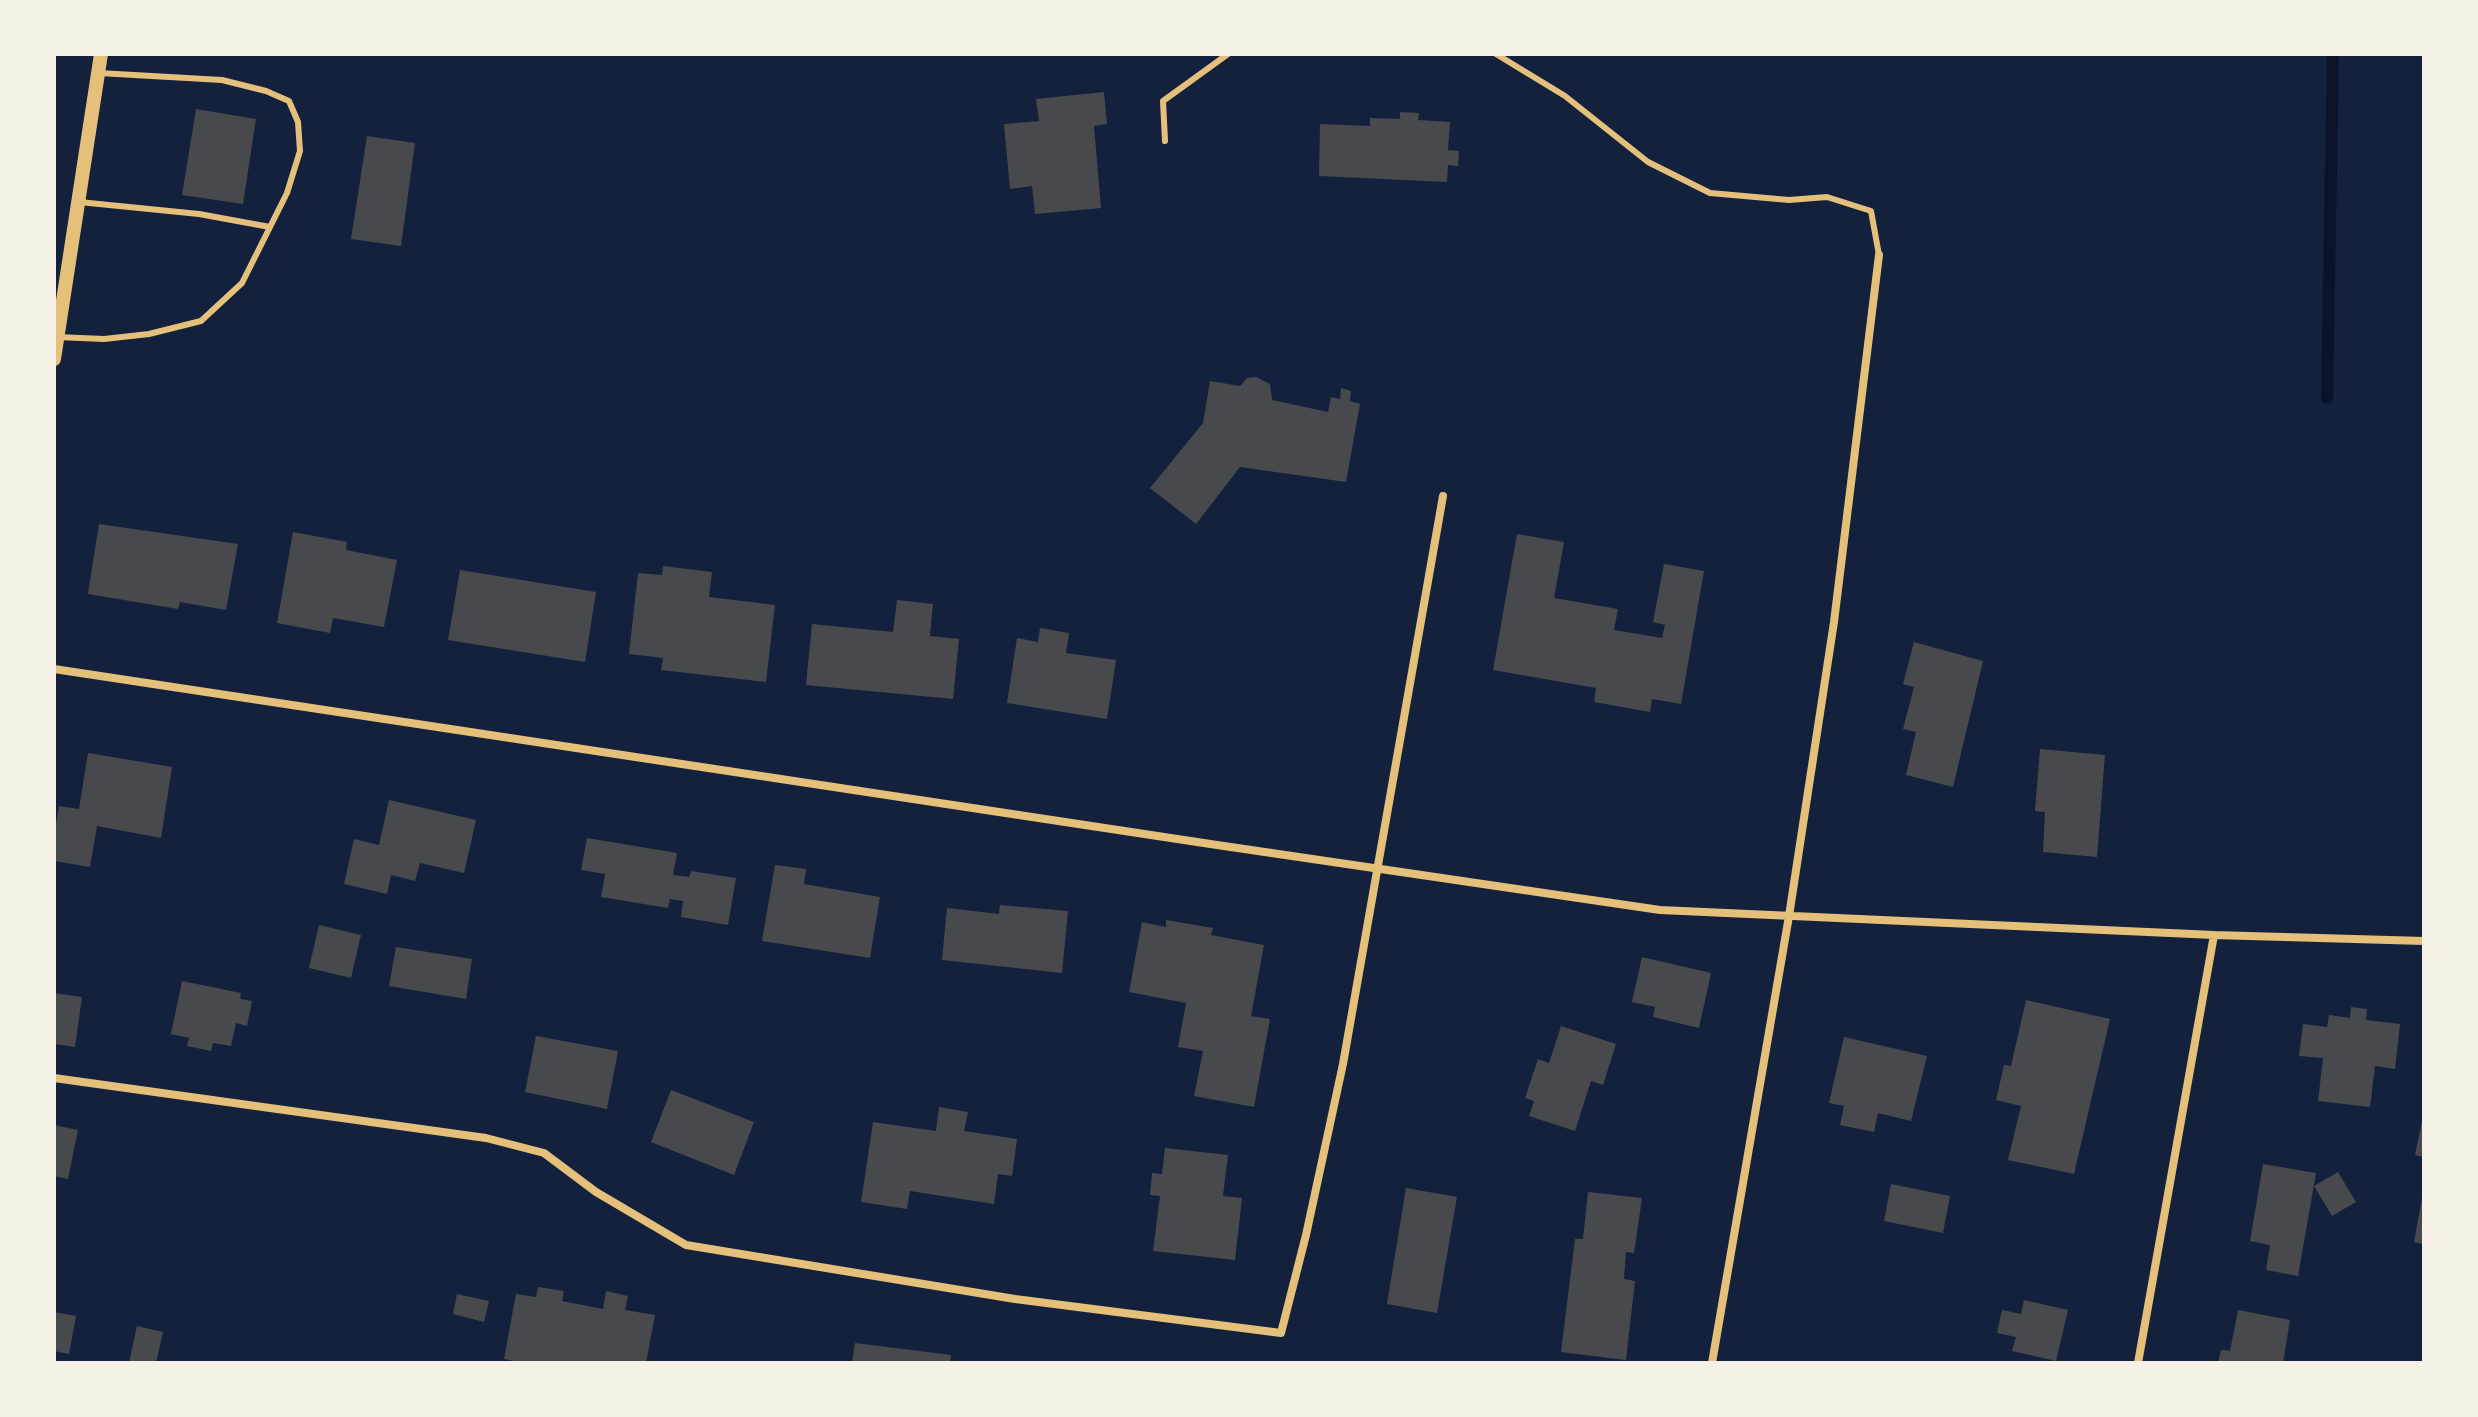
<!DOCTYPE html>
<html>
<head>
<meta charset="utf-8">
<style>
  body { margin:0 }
  #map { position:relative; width:2478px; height:1417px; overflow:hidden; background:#14213d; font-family:"DejaVu Sans",sans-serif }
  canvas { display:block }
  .frame { position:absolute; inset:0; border:56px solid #f6f1e7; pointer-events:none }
</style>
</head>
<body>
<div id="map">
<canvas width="2478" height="1417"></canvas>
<div class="frame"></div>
</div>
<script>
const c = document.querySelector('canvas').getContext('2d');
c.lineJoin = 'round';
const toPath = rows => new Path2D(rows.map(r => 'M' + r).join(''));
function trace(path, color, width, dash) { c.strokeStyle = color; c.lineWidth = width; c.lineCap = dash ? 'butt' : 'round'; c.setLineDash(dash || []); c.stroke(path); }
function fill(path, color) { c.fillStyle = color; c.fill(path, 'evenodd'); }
trace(toPath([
  [2327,398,2333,54]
]), '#0b132b', 12);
fill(toPath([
  [1104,92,1107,124,1094,126,1101,208,1035,214,1032,186,1010,189,1004,124,1039,121,1036,99],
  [196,109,256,119,243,204,182,195],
  [1400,112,1419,113,1418,120,1450,122,1448,150,1459,151,1458,166,1448,165,1447,182,1319,176,1320,124,1370,126,1370,118,1400,119],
  [367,136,415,143,401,246,351,239],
  [1256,377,1270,384,1272,400,1328,412,1331,397,1340,399,1341,388,1351,391,1350,401,1360,404,1346,482,1240,467,1196,524,1150,488,1203,423,1210,381,1240,386,1247,378],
  [99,524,238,544,226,610,180,602,178,609,88,594],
  [293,532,347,542,346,550,397,560,384,627,333,618,330,633,277,623],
  [1517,534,1564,542,1554,598,1618,609,1614,630,1662,638,1665,625,1653,622,1664,564,1704,571,1681,704,1652,699,1650,712,1594,702,1596,688,1493,670],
  [663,566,712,572,709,597,775,605,766,682,661,670,663,658,629,654,638,573,662,575],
  [460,570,596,592,585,662,448,640],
  [897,600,933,604,930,636,959,639,953,699,806,685,812,624,893,632],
  [1040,628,1069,633,1066,653,1116,660,1107,719,1007,703,1017,638,1038,642],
  [1914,642,1983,661,1953,787,1906,775,1916,732,1903,729,1914,687,1903,684],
  [2040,749,2105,755,2097,857,2043,852,2045,812,2035,811],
  [88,753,172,767,161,838,97,826,90,867,54,861,54,836,59,806,79,809],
  [389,800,476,820,464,873,420,863,415,881,391,875,387,894,344,884,354,839,379,845],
  [587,838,677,853,673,875,689,877,691,871,736,878,728,925,681,917,683,901,670,899,668,908,601,897,605,874,581,870],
  [775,865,806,869,804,884,880,897,870,958,762,941],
  [1000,905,1068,911,1062,973,942,960,947,908,999,914],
  [1166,920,1213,928,1211,935,1264,945,1251,1016,1270,1019,1254,1107,1194,1096,1203,1051,1178,1047,1186,1003,1129,992,1142,922,1166,927],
  [319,925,361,935,351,978,309,968],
  [396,947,472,959,466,999,389,986],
  [1642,957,1711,973,1699,1028,1653,1017,1655,1007,1632,1002],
  [182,981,241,993,240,999,252,1001,247,1026,236,1023,231,1046,213,1043,211,1051,187,1046,189,1038,171,1034],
  [54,993,82,997,75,1047,54,1044],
  [2026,1000,2110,1019,2074,1174,2008,1160,2021,1106,1996,1100,2004,1065,2011,1066],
  [2351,1007,2367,1009,2366,1020,2400,1024,2395,1069,2375,1066,2370,1107,2318,1101,2323,1058,2299,1056,2303,1024,2327,1027,2329,1015,2350,1018],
  [1561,1026,1616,1044,1603,1085,1591,1081,1575,1131,1529,1116,1534,1101,1525,1098,1538,1059,1549,1063],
  [536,1036,618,1051,607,1109,525,1092],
  [1844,1037,1927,1056,1911,1121,1878,1113,1874,1132,1840,1125,1844,1106,1829,1103],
  [671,1090,754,1122,734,1175,651,1142],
  [939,1107,968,1112,964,1131,1017,1139,1012,1176,998,1174,994,1204,910,1191,907,1209,861,1202,873,1122,936,1131],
  [2423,1117,2424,1118,2424,1157,2415,1155],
  [54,1125,78,1130,68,1179,54,1176],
  [1165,1148,1228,1155,1223,1196,1242,1198,1235,1260,1153,1251,1160,1196,1150,1195,1152,1173,1162,1174],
  [2263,1164,2316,1173,2298,1276,2266,1270,2270,1245,2250,1241],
  [2338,1172,2356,1202,2332,1216,2314,1186],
  [1891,1184,1950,1196,1943,1233,1884,1221],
  [1406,1188,1457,1197,1437,1313,1387,1304],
  [1588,1192,1642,1198,1634,1253,1626,1252,1624,1279,1635,1281,1626,1360,1561,1352,1575,1239,1583,1239],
  [2422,1198,2424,1198,2424,1244,2414,1242],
  [538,1287,564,1291,562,1301,603,1309,606,1291,628,1296,625,1310,655,1315,646,1363,524,1363,504,1359,516,1294,536,1297],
  [457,1294,489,1301,484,1322,453,1314],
  [2024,1300,2068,1310,2056,1361,2012,1351,2016,1337,1997,1333,2002,1310,2021,1314],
  [2238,1310,2290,1320,2283,1363,2218,1363,2221,1350,2230,1351],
  [54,1312,76,1316,69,1354,54,1351],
  [137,1326,163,1332,156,1363,129,1363],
  [855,1343,951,1355,950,1363,852,1363]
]), '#48494c');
trace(toPath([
  [1496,54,1565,96,1648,162,1710,193,1789,200,1827,197,1871,211,1879,255],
  [1165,141,1163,101,1228,54],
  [79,202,199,214,270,227],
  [57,337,104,339,149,334,201,321,242,283,287,193,300,151,298,122,289,101,266,91,222,80,99,73]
]), '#e5c07b', 6);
trace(toPath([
  [54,669,1217,845,1660,910,2214,935,2424,941],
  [54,1078,486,1138,544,1153,596,1192,686,1245,1015,1299,1281,1333,1306,1235,1343,1064,1443,496],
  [1712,1363,1789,916,1834,622,1879,255],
  [2138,1363,2214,935]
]), '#e5c07b', 8);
trace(toPath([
  [54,359,101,54]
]), '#e5c07b', 14);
</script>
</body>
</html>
